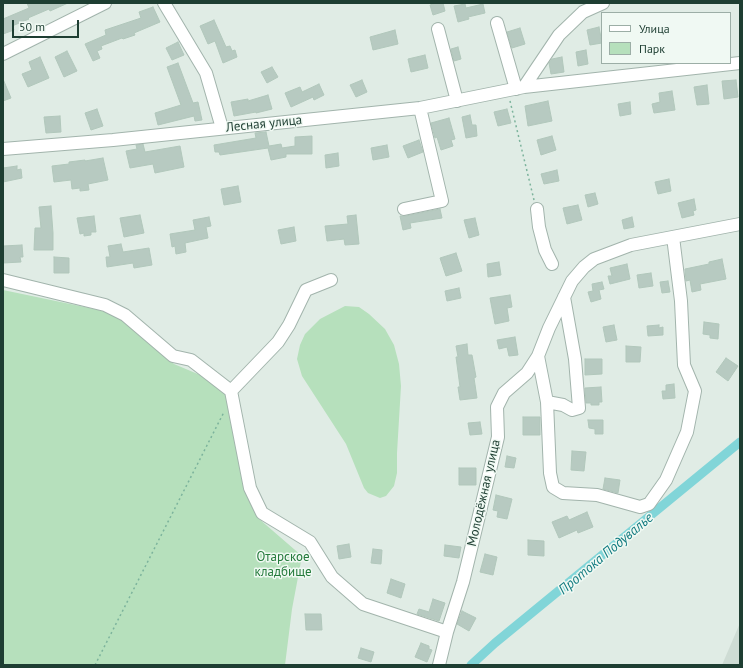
<!DOCTYPE html>
<html>
<head>
<meta charset="utf-8">
<style>
  body { margin:0 }
  #map { position:relative; width:743px; height:668px; overflow:hidden; background:#e0ece5; font-family:"PT Sans",sans-serif }
  canvas { display:block }
  .frame { position:absolute; inset:0; border:4px solid #1e3e32; pointer-events:none }
  .legend { position:absolute; left:601px; top:12px; width:130px; height:52px; box-sizing:border-box; background:#f0f9f3; border:1px solid #9caea6; margin:0; padding:5px 7px; list-style:none; font-size:12px; color:#1e3e32 }
  .legend li { display:flex; align-items:center; gap:8px; height:20px }
  .legend b { width:20px; border:1px solid #9caea6 }
  .scale { position:absolute; left:12px; top:20px; width:67px; height:18px; box-sizing:border-box; border:2px solid #1e3e32; border-top:0; padding-left:5px; font-size:12px; line-height:14px; white-space:nowrap; color:#1e3e32; -webkit-text-stroke:3px #f0f9f3; paint-order:stroke }
</style>
</head>
<body>
<div id="map">
<canvas width="743" height="668"></canvas>
<div class="frame"></div>
<ul class="legend">
<li><b style="height:5px;background:#fff"></b>Улица</li>
<li><b style="height:11px;background:#b6e0bc"></b>Парк</li>
</ul>
<div class="scale">50 m</div>
</div>
<script>
const c = document.querySelector('canvas').getContext('2d');
c.lineJoin = 'round';
function fill(path, color) { c.fillStyle = color; c.fill(path, 'evenodd'); }
const toPath = rows => new Path2D(rows.map(r => 'M' + r).join(''));
function trace(path, color, width, dash) { c.strokeStyle = color; c.lineWidth = width; c.lineCap = dash ? 'butt' : 'round'; c.setLineDash(dash || []); c.stroke(path); }
function drawText(font, color, halo, rows, align = 'center') {
  c.font = font + ' "PT Sans",sans-serif'; c.lineWidth = 3; c.setLineDash([]); c.textBaseline = 'middle'; c.strokeStyle = halo; c.fillStyle = color; for (const [text, x, y, turn = 0] of rows) {
    c.save(); c.translate(x, y); c.rotate((+turn || 0) * Math.PI / 180); c.textAlign = isNaN(turn) ? turn : align; if (halo) c.strokeText(text, 0, 0); c.fillText(text, 0, 0); c.restore();
  }
}
fill(toPath([
  [740,623,740,665,722,665]
]), '#cedcd4');
fill(toPath([
  [3,290,123,315,174,364,212,380,228,396,247,491,258,518,302,556,292,609,285,665,3,665],
  [345,306,359,307,369,314,385,329,394,345,399,364,401,386,397,453,397,473,394,486,386,496,380,498,368,493,364,488,346,444,302,376,297,359,300,345,305,334,320,319]
]), '#b6e0bc');
trace(toPath([
  [471,665,495,643,740,442]
]), '#81d5d8', 9);
const building = toPath([
  [27,3,68,3,50,11,49,9,28,18,29,19,12,26,14,30,3,34,3,19,29,8,27,3],
  [436,3,443,3,445,11,433,15,430,5,436,3],
  [465,4,466,8,483,4,485,13,468,17,469,19,458,22,454,6,465,4],
  [153,7,160,22,134,33,135,35,123,39,122,38,101,46,102,49,97,51,100,58,93,61,85,44,106,35,105,30,141,18,139,12,153,7],
  [214,20,226,47,230,46,232,51,235,50,237,57,223,63,215,41,208,44,200,26,214,20],
  [599,27,602,43,590,45,587,30,599,27],
  [520,28,525,44,512,48,507,32,520,28],
  [395,30,398,44,373,50,370,37,395,30],
  [178,42,184,55,172,60,166,48,178,42],
  [458,47,461,59,454,61,451,49,458,47],
  [586,50,588,64,578,66,576,52,586,50],
  [67,51,77,71,64,77,55,57,67,51],
  [425,55,428,68,411,72,408,59,425,55],
  [40,57,49,78,28,87,22,74,32,70,29,62,40,57],
  [562,57,564,72,551,74,549,63,552,59,562,57],
  [178,63,193,103,198,102,202,120,195,121,194,116,158,125,155,113,181,105,167,67,178,63],
  [272,67,278,77,267,83,261,72,272,67],
  [3,79,11,98,3,101,3,79],
  [362,80,367,92,356,97,350,85,362,80],
  [736,80,738,97,724,99,722,81,736,80],
  [319,84,324,95,314,100,313,97,291,107,285,93,300,87,302,92,319,84],
  [707,85,709,104,697,105,694,87,707,85],
  [672,91,675,110,654,113,652,104,660,102,659,93,672,91],
  [268,95,272,109,256,113,256,112,234,116,231,102,248,99,248,101,268,95],
  [548,101,552,121,528,126,525,106,548,101],
  [630,102,631,114,620,116,618,104,630,102],
  [97,109,103,126,91,130,85,113,97,109],
  [507,109,511,123,498,126,494,112,507,109],
  [470,115,472,125,476,125,477,136,466,138,462,117,470,115],
  [60,116,61,132,46,133,44,117,60,116],
  [449,118,455,139,451,140,453,146,441,150,437,137,435,138,431,123,449,118],
  [266,132,269,146,281,144,282,148,295,146,295,137,312,136,312,154,286,154,286,157,271,160,268,148,220,155,219,152,215,152,214,145,256,138,255,133,266,132],
  [552,136,556,150,541,155,537,140,552,136],
  [419,140,423,152,408,158,403,146,419,140],
  [143,144,145,152,180,146,184,167,155,173,153,164,130,168,126,151,137,149,136,145,143,144],
  [387,145,389,157,373,160,371,148,387,145],
  [338,153,339,166,326,168,325,155,338,153],
  [103,158,108,180,88,184,89,190,80,191,80,188,72,189,71,180,54,182,52,166,69,164,69,162,85,160,85,161,103,158],
  [17,166,17,170,21,169,22,178,3,182,3,168,17,166],
  [557,170,559,181,544,184,541,174,557,170],
  [669,179,671,191,658,194,655,182,669,179],
  [238,186,241,202,224,205,221,189,238,186],
  [595,193,598,204,588,207,585,195,595,193],
  [694,199,696,210,693,211,694,215,682,218,678,203,694,199],
  [578,205,582,220,567,224,563,208,578,205],
  [51,206,53,233,53,250,34,250,35,228,41,228,39,207,51,206],
  [440,209,442,218,410,223,411,228,403,230,400,216,406,216,440,209],
  [140,215,144,233,124,237,120,218,140,215],
  [356,215,359,244,345,245,344,239,327,241,325,226,348,224,347,216,356,215],
  [94,216,96,232,91,232,91,235,84,236,84,233,80,234,77,218,94,216],
  [209,217,211,226,206,227,208,238,185,243,186,252,176,254,175,246,172,247,170,234,195,230,193,220,209,217],
  [632,217,634,227,624,229,622,220,632,217],
  [475,218,479,235,469,238,464,220,475,218],
  [294,227,296,241,281,244,278,230,294,227],
  [121,244,123,252,149,248,152,265,134,268,133,263,107,267,106,257,110,257,108,246,121,244],
  [22,245,23,257,20,257,21,262,3,263,3,246,22,245],
  [456,253,462,271,446,276,440,258,456,253],
  [54,257,69,258,69,273,54,273,54,257],
  [722,259,726,279,700,284,701,290,692,292,690,280,686,281,685,269,709,264,709,262,722,259],
  [499,262,501,275,488,277,487,264,499,262],
  [627,264,630,279,610,284,608,276,612,276,610,268,627,264],
  [651,273,653,286,639,288,637,275,651,273],
  [668,281,670,292,662,293,660,282,668,281],
  [602,282,604,289,599,290,601,299,591,302,588,292,593,291,592,284,602,282],
  [459,288,461,298,447,301,445,291,459,288],
  [510,295,512,307,507,308,509,321,495,324,490,298,510,295],
  [704,322,719,324,718,339,710,338,710,335,703,334,704,322],
  [614,325,617,340,606,342,603,327,614,325],
  [659,325,659,328,663,327,663,335,648,336,647,326,659,325],
  [515,337,518,355,509,356,507,347,499,349,497,340,515,337],
  [467,344,468,355,472,355,476,377,474,378,477,398,460,400,458,387,460,387,456,357,458,357,456,346,467,344],
  [626,346,641,347,640,362,626,362,626,346],
  [726,358,738,366,728,381,716,372,726,358],
  [585,359,602,359,602,374,585,375,585,359],
  [674,384,675,398,663,399,662,391,666,391,666,385,674,384],
  [601,387,602,402,599,402,599,405,591,405,591,403,586,403,585,388,601,387],
  [523,417,540,417,540,435,523,435,523,417],
  [588,420,603,420,603,434,595,434,595,429,589,428,588,420],
  [480,422,482,434,470,435,468,423,480,422],
  [572,451,586,452,584,471,571,470,572,451],
  [507,456,516,458,514,468,505,467,507,456],
  [459,468,476,468,476,485,459,485,459,468],
  [605,478,620,480,618,493,603,489,605,478],
  [496,495,512,499,507,519,497,517,498,511,493,510,496,495],
  [587,512,593,527,578,533,577,530,559,538,552,522,567,516,569,520,587,512],
  [528,540,544,541,544,556,528,555,528,540],
  [349,544,351,557,339,559,337,546,349,544],
  [445,545,461,547,459,558,444,556,445,545],
  [373,549,382,550,381,564,371,563,373,549],
  [485,554,497,557,493,575,480,572,485,554],
  [391,579,405,584,401,598,387,593,391,579],
  [433,599,445,603,439,621,417,614,419,609,429,612,433,599],
  [462,611,476,618,469,631,457,624,462,611],
  [305,614,321,614,322,630,306,630,305,614],
  [421,643,429,646,429,649,432,650,427,662,415,657,421,643],
  [361,648,374,652,371,662,358,658,361,648]
]);
fill(building, '#b7cac1');
trace(building, '#b1c7bb', 1);
const minor = toPath([
  [164,3,206,73,222,128],
  [497,23,516,89],
  [438,29,457,101],
  [3,54,105,3],
  [524,87,559,35,583,12,603,3],
  [3,149,113,140,420,108,524,87,740,63],
  [404,209,442,201,420,108],
  [537,209,539,227,545,250,552,264],
  [3,280,105,305,125,315,173,356,191,360,231,391,250,488,262,513,310,542,332,577,363,604,447,632],
  [538,356,547,402,550,473,553,487,563,493,597,495,640,507,649,504,666,480,687,432,695,391,684,365,681,301,673,237],
  [231,391,278,342,289,325,306,290,331,280],
  [547,402,563,405,572,410,579,408,575,359,564,297],
  [439,665,447,632,463,582,498,437,497,407,504,393,527,373,538,356,549,328,572,281,584,267,594,259,631,245,740,224]
]);
trace(minor, '#a2b4ac', 14);
trace(toPath([
  [510,101,534,200],
  [95,665,224,412]
]), '#7cb39c', 1.5, [2, 3]);
trace(minor, '#fff', 12);
drawText('13px', '#1e3e32', '#f0f9f3', [
  ["Лесная улица",264,124,-6],
  ["Молодёжная улица",484,493,-77]
]);
drawText('13px', '#247a3b', '#f0f9f3', [
  ["Отарское",283,557],
  ["кладбище",283,572]
]);
drawText('italic 14px', '#127b80', '#f0f9f3', [
  ["Протока Подувалье",606,554,-40]
]);
</script>
</body>
</html>
